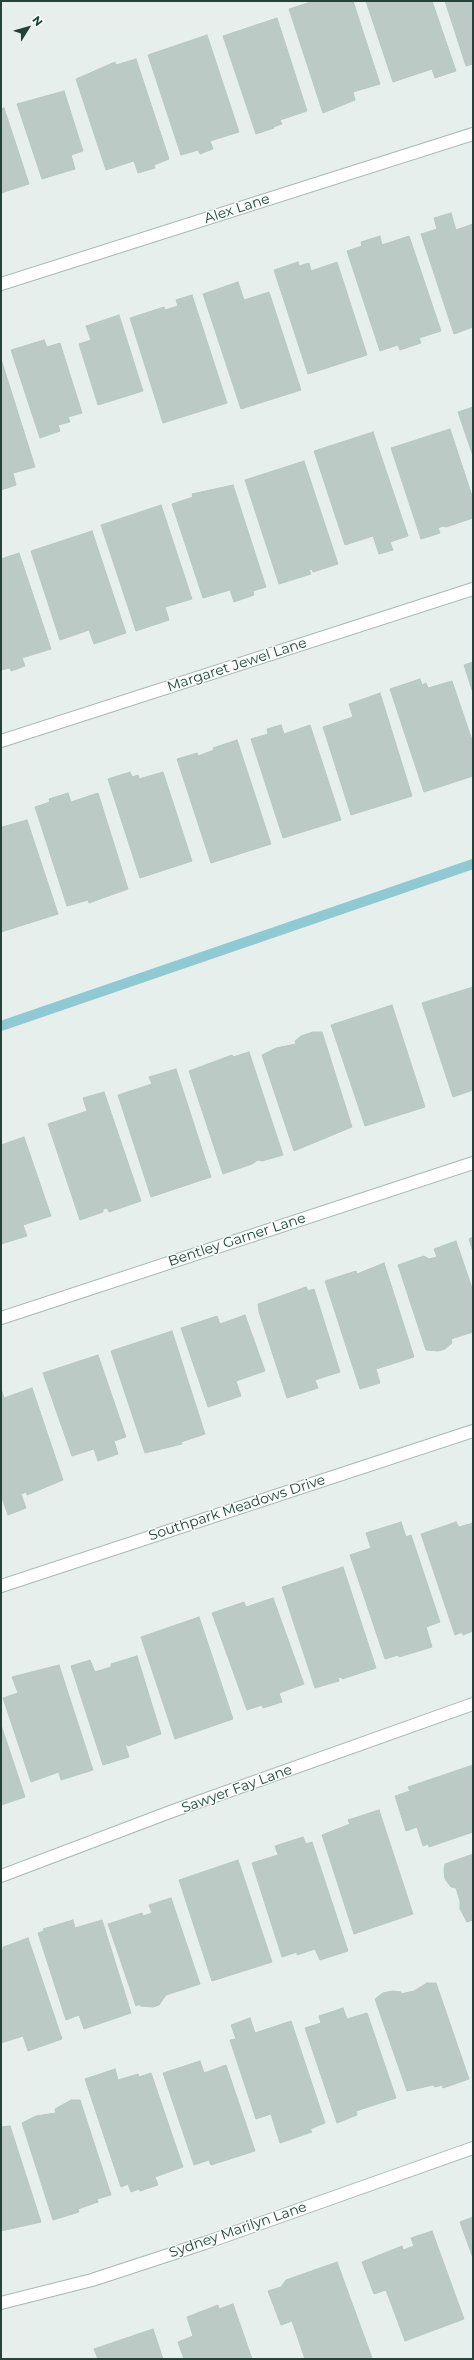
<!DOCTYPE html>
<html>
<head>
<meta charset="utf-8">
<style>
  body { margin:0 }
  #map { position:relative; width:474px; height:2360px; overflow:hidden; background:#e6efeb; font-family:Montserrat,sans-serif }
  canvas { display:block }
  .frame { position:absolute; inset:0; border:2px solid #24423a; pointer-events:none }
  .north { position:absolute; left:8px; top:8px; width:40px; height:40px; -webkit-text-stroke:3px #f7fbf9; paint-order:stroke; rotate:53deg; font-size:11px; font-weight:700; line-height:16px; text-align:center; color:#24423a }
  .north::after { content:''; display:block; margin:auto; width:14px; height:18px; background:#24423a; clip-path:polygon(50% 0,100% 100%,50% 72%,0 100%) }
</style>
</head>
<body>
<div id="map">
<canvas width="474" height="2360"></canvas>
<div class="frame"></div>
<div class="north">N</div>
</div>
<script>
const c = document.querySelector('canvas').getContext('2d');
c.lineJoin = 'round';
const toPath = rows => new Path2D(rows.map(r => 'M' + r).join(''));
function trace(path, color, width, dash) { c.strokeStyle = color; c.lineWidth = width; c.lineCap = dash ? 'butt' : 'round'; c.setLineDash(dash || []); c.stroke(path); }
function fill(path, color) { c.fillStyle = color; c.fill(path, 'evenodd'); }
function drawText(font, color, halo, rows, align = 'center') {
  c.font = font + ' Montserrat,sans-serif'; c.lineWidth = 3; c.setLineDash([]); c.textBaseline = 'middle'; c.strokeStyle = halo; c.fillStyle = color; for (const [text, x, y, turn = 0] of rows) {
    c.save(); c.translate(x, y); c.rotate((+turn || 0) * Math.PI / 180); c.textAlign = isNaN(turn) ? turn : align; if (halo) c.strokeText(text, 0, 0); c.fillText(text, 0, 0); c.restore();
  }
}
trace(toPath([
  [1,1026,473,864]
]), '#8ec9d4', 10);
const building = toPath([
  [314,1,353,1,380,84,353,92,355,100,323,113,289,9,314,1],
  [366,1,432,1,456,71,435,78,432,69,393,82,366,1],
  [445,1,473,1,473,64,466,66,445,1],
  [277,18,307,111,280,120,282,124,273,127,274,128,256,134,223,36,277,18],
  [207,35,239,132,210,141,213,149,200,154,198,150,181,155,148,55,207,35],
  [136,59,169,159,154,165,155,168,138,173,134,161,106,170,76,79,115,62,116,65,136,59],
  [64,91,83,151,71,155,75,169,42,179,17,104,64,91],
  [4,108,29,184,1,193,1,109,4,108],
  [451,213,456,230,473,224,473,327,454,334,421,234,437,229,434,218,451,213],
  [380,236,382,245,409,236,441,331,419,338,421,343,400,350,398,345,380,351,347,251,362,246,361,242,380,236],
  [298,262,299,266,309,263,311,271,337,262,367,355,308,374,274,270,298,262],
  [238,282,244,300,269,292,301,390,241,409,203,294,238,282],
  [192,295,227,403,163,423,130,318,164,307,165,310,178,306,176,300,192,295],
  [119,315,143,391,98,405,79,344,91,340,86,326,119,315],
  [44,340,47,347,60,343,82,413,68,417,70,422,58,425,60,431,40,438,11,350,44,340],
  [1,359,35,467,13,473,16,485,1,490,1,359],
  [473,407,473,456,458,412,473,407],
  [450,429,473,499,473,518,446,527,443,526,438,528,440,533,421,539,391,448,450,429],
  [373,432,408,536,390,542,393,550,379,554,373,536,345,545,314,451,373,432],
  [304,461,338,564,313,572,312,569,309,570,311,574,279,584,245,480,304,461],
  [233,485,266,587,253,591,254,595,234,602,230,590,203,598,172,504,193,497,192,494,233,485],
  [161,505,192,599,165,607,169,620,136,631,101,525,161,505],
  [92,531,126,633,94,644,89,630,60,640,31,551,92,531],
  [19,553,51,649,22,658,25,666,11,671,10,668,1,670,1,559,19,553],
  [473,662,473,693,464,665,473,662],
  [420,679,422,685,426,683,428,688,452,681,473,743,473,776,424,792,390,689,420,679],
  [380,693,412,796,351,815,323,727,353,717,349,704,380,693],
  [281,725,284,734,310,725,341,820,283,838,251,739,268,734,267,729,281,725],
  [237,740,271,844,211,863,177,759,197,753,198,756,214,750,213,748,237,740],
  [130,772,132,777,138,775,139,779,163,772,192,861,140,878,108,779,130,772],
  [68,793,71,802,98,793,128,889,89,903,88,900,67,906,35,807,50,802,49,799,68,793],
  [27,820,58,914,1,932,1,823,2,827,27,820],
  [473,987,473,1090,453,1097,422,1003,473,987],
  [392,1005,425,1107,365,1126,331,1025,392,1005],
  [313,1032,322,1032,352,1127,294,1151,262,1055,276,1048,296,1044,295,1041,301,1036,313,1032],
  [249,1052,283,1155,262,1161,258,1160,252,1164,223,1174,189,1071,232,1055,233,1057,249,1052],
  [176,1069,211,1177,151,1197,118,1095,152,1084,149,1077,176,1069],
  [104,1092,141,1201,109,1212,107,1208,103,1209,103,1212,80,1220,48,1124,87,1111,83,1098,104,1092],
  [24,1137,51,1216,23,1225,27,1236,1,1244,1,1145,24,1137],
  [473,1237,473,1252,469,1239,473,1237],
  [456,1241,473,1291,473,1332,451,1339,452,1343,445,1349,438,1351,426,1350,398,1265,424,1256,429,1259,437,1257,434,1249,456,1241],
  [384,1263,414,1357,376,1369,380,1383,360,1389,325,1281,356,1271,357,1274,384,1263],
  [306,1287,308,1291,314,1289,340,1372,315,1380,318,1388,287,1398,259,1312,258,1304,306,1287],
  [245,1315,265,1371,236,1381,241,1396,208,1407,181,1328,217,1316,220,1324,245,1315],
  [172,1331,205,1434,181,1442,182,1444,145,1453,111,1351,172,1331],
  [98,1355,126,1437,114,1441,118,1454,98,1461,94,1449,72,1456,43,1373,98,1355],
  [32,1388,63,1480,27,1495,26,1492,21,1494,26,1508,8,1515,1,1495,1,1389,4,1398,32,1388],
  [401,1522,406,1537,411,1535,440,1622,426,1627,432,1647,399,1657,398,1655,385,1659,350,1555,371,1548,366,1533,401,1522],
  [456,1522,459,1527,473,1523,473,1631,463,1635,462,1632,455,1635,421,1534,456,1522],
  [343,1567,376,1668,342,1679,342,1677,338,1678,339,1681,315,1688,282,1587,343,1567],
  [273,1598,304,1684,279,1693,282,1702,263,1708,262,1705,247,1710,212,1613,244,1602,246,1607,273,1598],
  [199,1617,233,1719,175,1739,141,1637,199,1617],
  [137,1656,161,1734,128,1746,125,1744,129,1757,103,1765,71,1666,90,1660,95,1672,111,1667,111,1664,137,1656],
  [59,1665,93,1770,61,1780,59,1772,31,1782,3,1698,18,1693,12,1677,59,1665],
  [1,1725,25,1797,1,1805,1,1725],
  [473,1765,473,1832,429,1847,428,1844,423,1846,417,1827,406,1831,395,1796,410,1791,408,1787,473,1765],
  [379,1810,413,1914,354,1934,322,1835,350,1824,348,1820,379,1810],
  [303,1837,306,1844,312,1842,348,1951,320,1960,315,1949,297,1955,297,1952,282,1957,252,1863,278,1855,275,1846,303,1837],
  [473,1854,473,1920,467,1922,460,1909,460,1901,456,1888,451,1887,445,1879,444,1870,445,1864,473,1854],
  [238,1860,272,1962,212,1981,179,1880,238,1860],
  [171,1898,200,1984,166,1995,159,2005,153,2007,140,2006,140,2004,136,2006,108,1924,142,1913,143,1916,152,1913,149,1905,171,1898],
  [73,1920,75,1928,102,1920,131,2013,84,2029,79,2015,66,2020,38,1933,44,1931,43,1929,73,1920],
  [28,1938,62,2039,28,2051,23,2036,1,2043,1,1950,3,1950,3,1947,28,1938],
  [427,1983,436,1983,469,2079,443,2088,442,2085,435,2087,433,2085,407,2091,375,1999,383,1993,392,1991,401,1992,401,1994,414,1991,427,1983],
  [343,2008,347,2019,367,2013,396,2098,356,2111,357,2115,337,2123,305,2028,321,2023,319,2016,343,2008],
  [250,2018,255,2033,291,2021,325,2123,310,2129,312,2132,280,2143,271,2114,256,2119,230,2040,236,2039,231,2025,250,2018],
  [200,2061,204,2073,226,2065,255,2151,211,2165,209,2160,194,2165,163,2073,200,2061],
  [115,2069,118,2080,138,2074,139,2077,151,2073,183,2167,155,2177,158,2185,140,2191,139,2189,131,2192,128,2184,121,2187,85,2079,115,2069],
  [71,2100,80,2100,111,2195,97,2199,98,2202,78,2209,79,2212,53,2220,22,2123,36,2116,56,2113,55,2109,71,2100],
  [10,2126,41,2222,1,2231,1,2127,10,2126],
  [473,2217,473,2258,460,2222,473,2217],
  [432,2231,464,2319,405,2341,386,2290,374,2294,362,2262,402,2246,403,2250,414,2246,411,2238,432,2231],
  [337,2262,372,2358,371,2359,305,2359,292,2321,281,2325,268,2291,281,2287,286,2280,337,2262],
  [233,2304,252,2359,184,2359,178,2342,193,2336,187,2317,218,2305,219,2309,233,2304],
  [153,2329,163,2359,98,2359,94,2349,153,2329]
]);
fill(building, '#bbcac4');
trace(building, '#b8c9c2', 1);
const minor = toPath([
  [1,284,473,134],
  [1,741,473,589],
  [1,1318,473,1163],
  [1,1586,473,1431],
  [1,1876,170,1812,473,1704],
  [1,2303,92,2280,205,2243,473,2148]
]);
trace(minor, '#a8b8b2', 14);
trace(minor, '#fff', 12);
drawText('14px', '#24423a', '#f7fbf9', [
  ["Alex Lane",237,209,-18],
  ["Margaret Jewel Lane",237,665,-18],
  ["Bentley Garner Lane",237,1240,-18],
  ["Southpark Meadows Drive",237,1508,-18],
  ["Sawyer Fay Lane",237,1789,-20],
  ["Sydney Marilyn Lane",238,2230,-19]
]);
</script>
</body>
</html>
